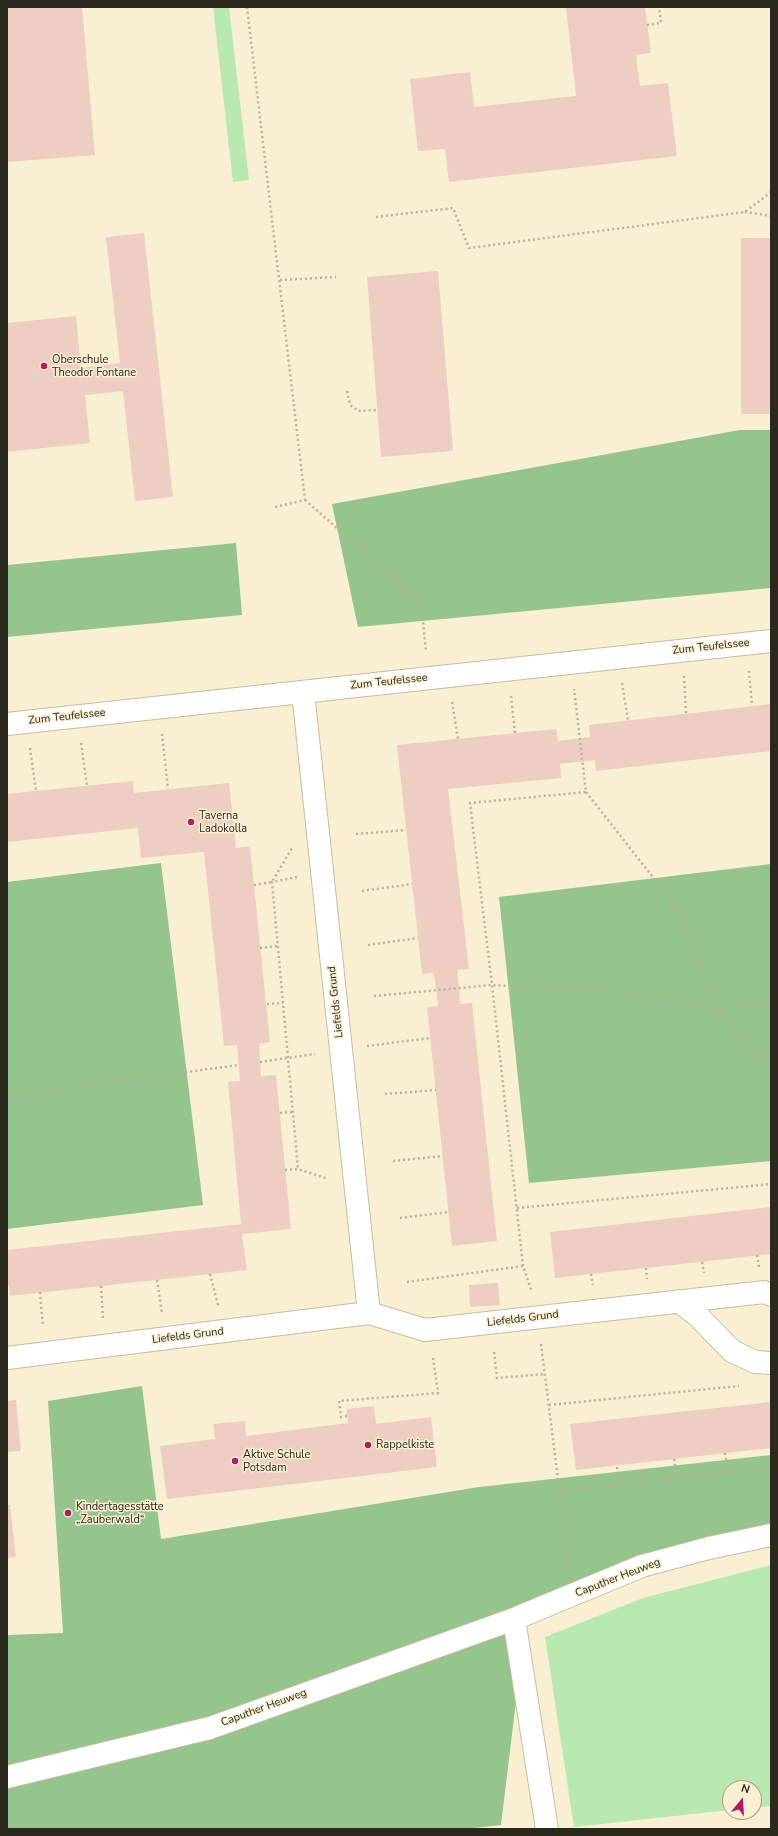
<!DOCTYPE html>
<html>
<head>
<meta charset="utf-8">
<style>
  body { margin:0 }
  #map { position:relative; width:778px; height:1836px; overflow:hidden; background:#f9efd3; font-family:"Nunito Sans",sans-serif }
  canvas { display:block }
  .frame { position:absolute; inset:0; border:8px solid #2b281d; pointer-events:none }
  .north { position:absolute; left:722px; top:1780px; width:40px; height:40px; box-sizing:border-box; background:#f9efd3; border:1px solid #a79f8a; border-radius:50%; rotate:18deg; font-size:11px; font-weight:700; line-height:16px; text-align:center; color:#2b281d }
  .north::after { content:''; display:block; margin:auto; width:14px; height:18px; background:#ab2060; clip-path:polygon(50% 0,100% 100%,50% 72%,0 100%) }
</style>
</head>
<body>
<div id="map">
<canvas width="778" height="1836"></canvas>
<div class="frame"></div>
<div class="north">N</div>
</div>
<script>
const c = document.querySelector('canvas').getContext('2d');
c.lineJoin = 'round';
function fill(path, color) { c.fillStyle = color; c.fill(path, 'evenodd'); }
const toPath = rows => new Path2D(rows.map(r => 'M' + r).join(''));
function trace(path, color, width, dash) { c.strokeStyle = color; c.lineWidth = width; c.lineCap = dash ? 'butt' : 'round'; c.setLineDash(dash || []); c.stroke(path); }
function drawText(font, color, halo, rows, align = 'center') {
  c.font = font + ' "Nunito Sans",sans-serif'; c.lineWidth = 3; c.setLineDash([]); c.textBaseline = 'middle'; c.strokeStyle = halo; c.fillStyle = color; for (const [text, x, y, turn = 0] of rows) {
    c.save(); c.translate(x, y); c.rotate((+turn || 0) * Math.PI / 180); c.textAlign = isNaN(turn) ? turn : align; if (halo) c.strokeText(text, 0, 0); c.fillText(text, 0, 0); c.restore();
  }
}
fill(toPath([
  [213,7,229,7,249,180,233,182],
  [771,1565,771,1806,754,1808,754,1788,730,1788,730,1810,574,1827,545,1637,643,1598]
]), '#b9e9b0');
fill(toPath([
  [740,430,771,430,771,588,358,627,332,504],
  [236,543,242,615,7,637,7,565],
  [161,863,203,1205,7,1229,7,882],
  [771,864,771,1161,529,1183,499,897],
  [142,1386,161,1539,479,1487,771,1455,771,1523,684,1543,528,1602,501,1825,466,1829,7,1829,7,1635,63,1633,48,1401]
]), '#95c48d');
fill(toPath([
  [7,7,82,7,95,155,7,162],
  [566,7,645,7,651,53,636,55,640,86,668,83,677,156,449,182,445,149,418,151,410,79,470,72,474,107,576,96],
  [144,233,173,497,135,501,123,391,85,395,90,443,7,452,7,323,76,316,81,368,120,363,106,237],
  [741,238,771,238,771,414,741,414],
  [438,271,453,451,381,457,367,277],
  [771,704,771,751,596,771,595,760,560,764,561,778,448,789,469,969,457,970,459,987,460,1004,472,1003,497,1241,452,1246,427,1007,438,1006,434,973,422,974,397,745,556,729,558,741,590,737,589,725],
  [133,781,134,793,229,783,236,848,250,846,270,1042,259,1044,261,1076,276,1075,291,1229,242,1234,247,1270,10,1296,9,1285,7,1285,7,1250,241,1224,228,1082,240,1081,237,1045,224,1046,204,852,141,858,138,828,7,842,7,794],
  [771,1207,771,1254,555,1278,550,1232],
  [498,1283,500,1305,470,1307,469,1285],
  [16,1400,21,1451,7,1452,7,1401],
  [771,1402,771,1448,576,1470,570,1424],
  [374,1406,376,1424,431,1417,437,1467,167,1499,160,1446,215,1439,213,1424,245,1421,246,1436,348,1423,346,1409],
  [7,1505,10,1505,16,1557,7,1558]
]), '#eecec3');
const minor = toPath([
  [7,724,771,641],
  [679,1301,698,1316,732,1351,755,1362,771,1363],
  [369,1313,425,1330,764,1292,771,1295],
  [7,1358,369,1313,303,692],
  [514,1619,547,1829],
  [7,1777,210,1728,514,1619,642,1566,709,1548,771,1535]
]);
trace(minor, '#c5bca1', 24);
trace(toPath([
  [247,7,305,500,275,507],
  [647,25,661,23,659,7],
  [745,212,771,216],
  [376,217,453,208,469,248,745,212,771,192],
  [280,280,336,277],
  [347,391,350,405,358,411,378,410],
  [305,500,421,602,426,651],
  [749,671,752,706],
  [684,676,686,714],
  [622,683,628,720],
  [511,696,515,733],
  [452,702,458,739],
  [162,734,168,789],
  [81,743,87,786],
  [30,748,36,791],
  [586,792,681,913,717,1009,771,1072],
  [356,834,406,830],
  [297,877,272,882,298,1169],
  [254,885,272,882,292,848],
  [362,891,412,884],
  [368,945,418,938],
  [260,948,278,946],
  [374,996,492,985,635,993,717,1009,771,1005],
  [267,1004,283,1003],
  [367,1046,430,1038],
  [260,1062,315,1054],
  [385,1094,436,1090],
  [7,1097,238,1065],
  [280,1113,293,1112],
  [393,1161,443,1156],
  [285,1170,298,1169,328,1179],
  [517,1208,771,1184],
  [400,1218,449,1212],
  [757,1255,759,1267],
  [702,1262,704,1273],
  [523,1266,492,985,470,803,586,792,574,689],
  [646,1268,647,1279],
  [210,1274,218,1305],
  [591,1274,593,1285],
  [157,1280,162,1313],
  [407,1282,523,1266,532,1292],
  [101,1286,103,1319],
  [40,1292,43,1327],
  [541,1344,569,1567],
  [494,1352,497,1378,545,1374],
  [549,1405,739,1386],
  [347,1416,341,1417,339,1401,438,1393,433,1358],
  [725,1453,728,1472],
  [674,1459,677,1477],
  [617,1467,619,1483],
  [560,1490,771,1467]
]), '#b9b29b', 2.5, [2, 3]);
trace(minor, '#fff', 22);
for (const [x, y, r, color] of [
  [44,366,4,"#ab2060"],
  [191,822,4,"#ab2060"],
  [368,1445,4,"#ab2060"],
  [235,1461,4,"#ab2060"],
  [68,1513,4,"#ab2060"]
]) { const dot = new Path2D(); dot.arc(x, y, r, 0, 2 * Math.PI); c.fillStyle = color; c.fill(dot); trace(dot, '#f9efd3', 1.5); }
drawText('11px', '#2b281d', '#f9efd3', [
  ["Oberschule",52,360],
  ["Theodor Fontane",52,373],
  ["Taverna",199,816],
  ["Ladokolla",199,829],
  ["Rappelkiste",376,1445],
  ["Aktive Schule",243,1455],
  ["Potsdam",243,1468],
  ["Kindertagesstätte",76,1507],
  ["„Zauberwald“",76,1520]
], 'left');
drawText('11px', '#2b281d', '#f9efd3', [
  ["Zum Teufelssee",711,647,-6],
  ["Zum Teufelssee",389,682,-6],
  ["Zum Teufelssee",67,717,-6],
  ["Liefelds Grund",336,1002,-96],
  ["Liefelds Grund",523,1319,-7],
  ["Liefelds Grund",188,1336,-7],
  ["Caputher Heuweg",618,1578,-21],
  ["Caputher Heuweg",264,1708,-20]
]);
</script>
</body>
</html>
